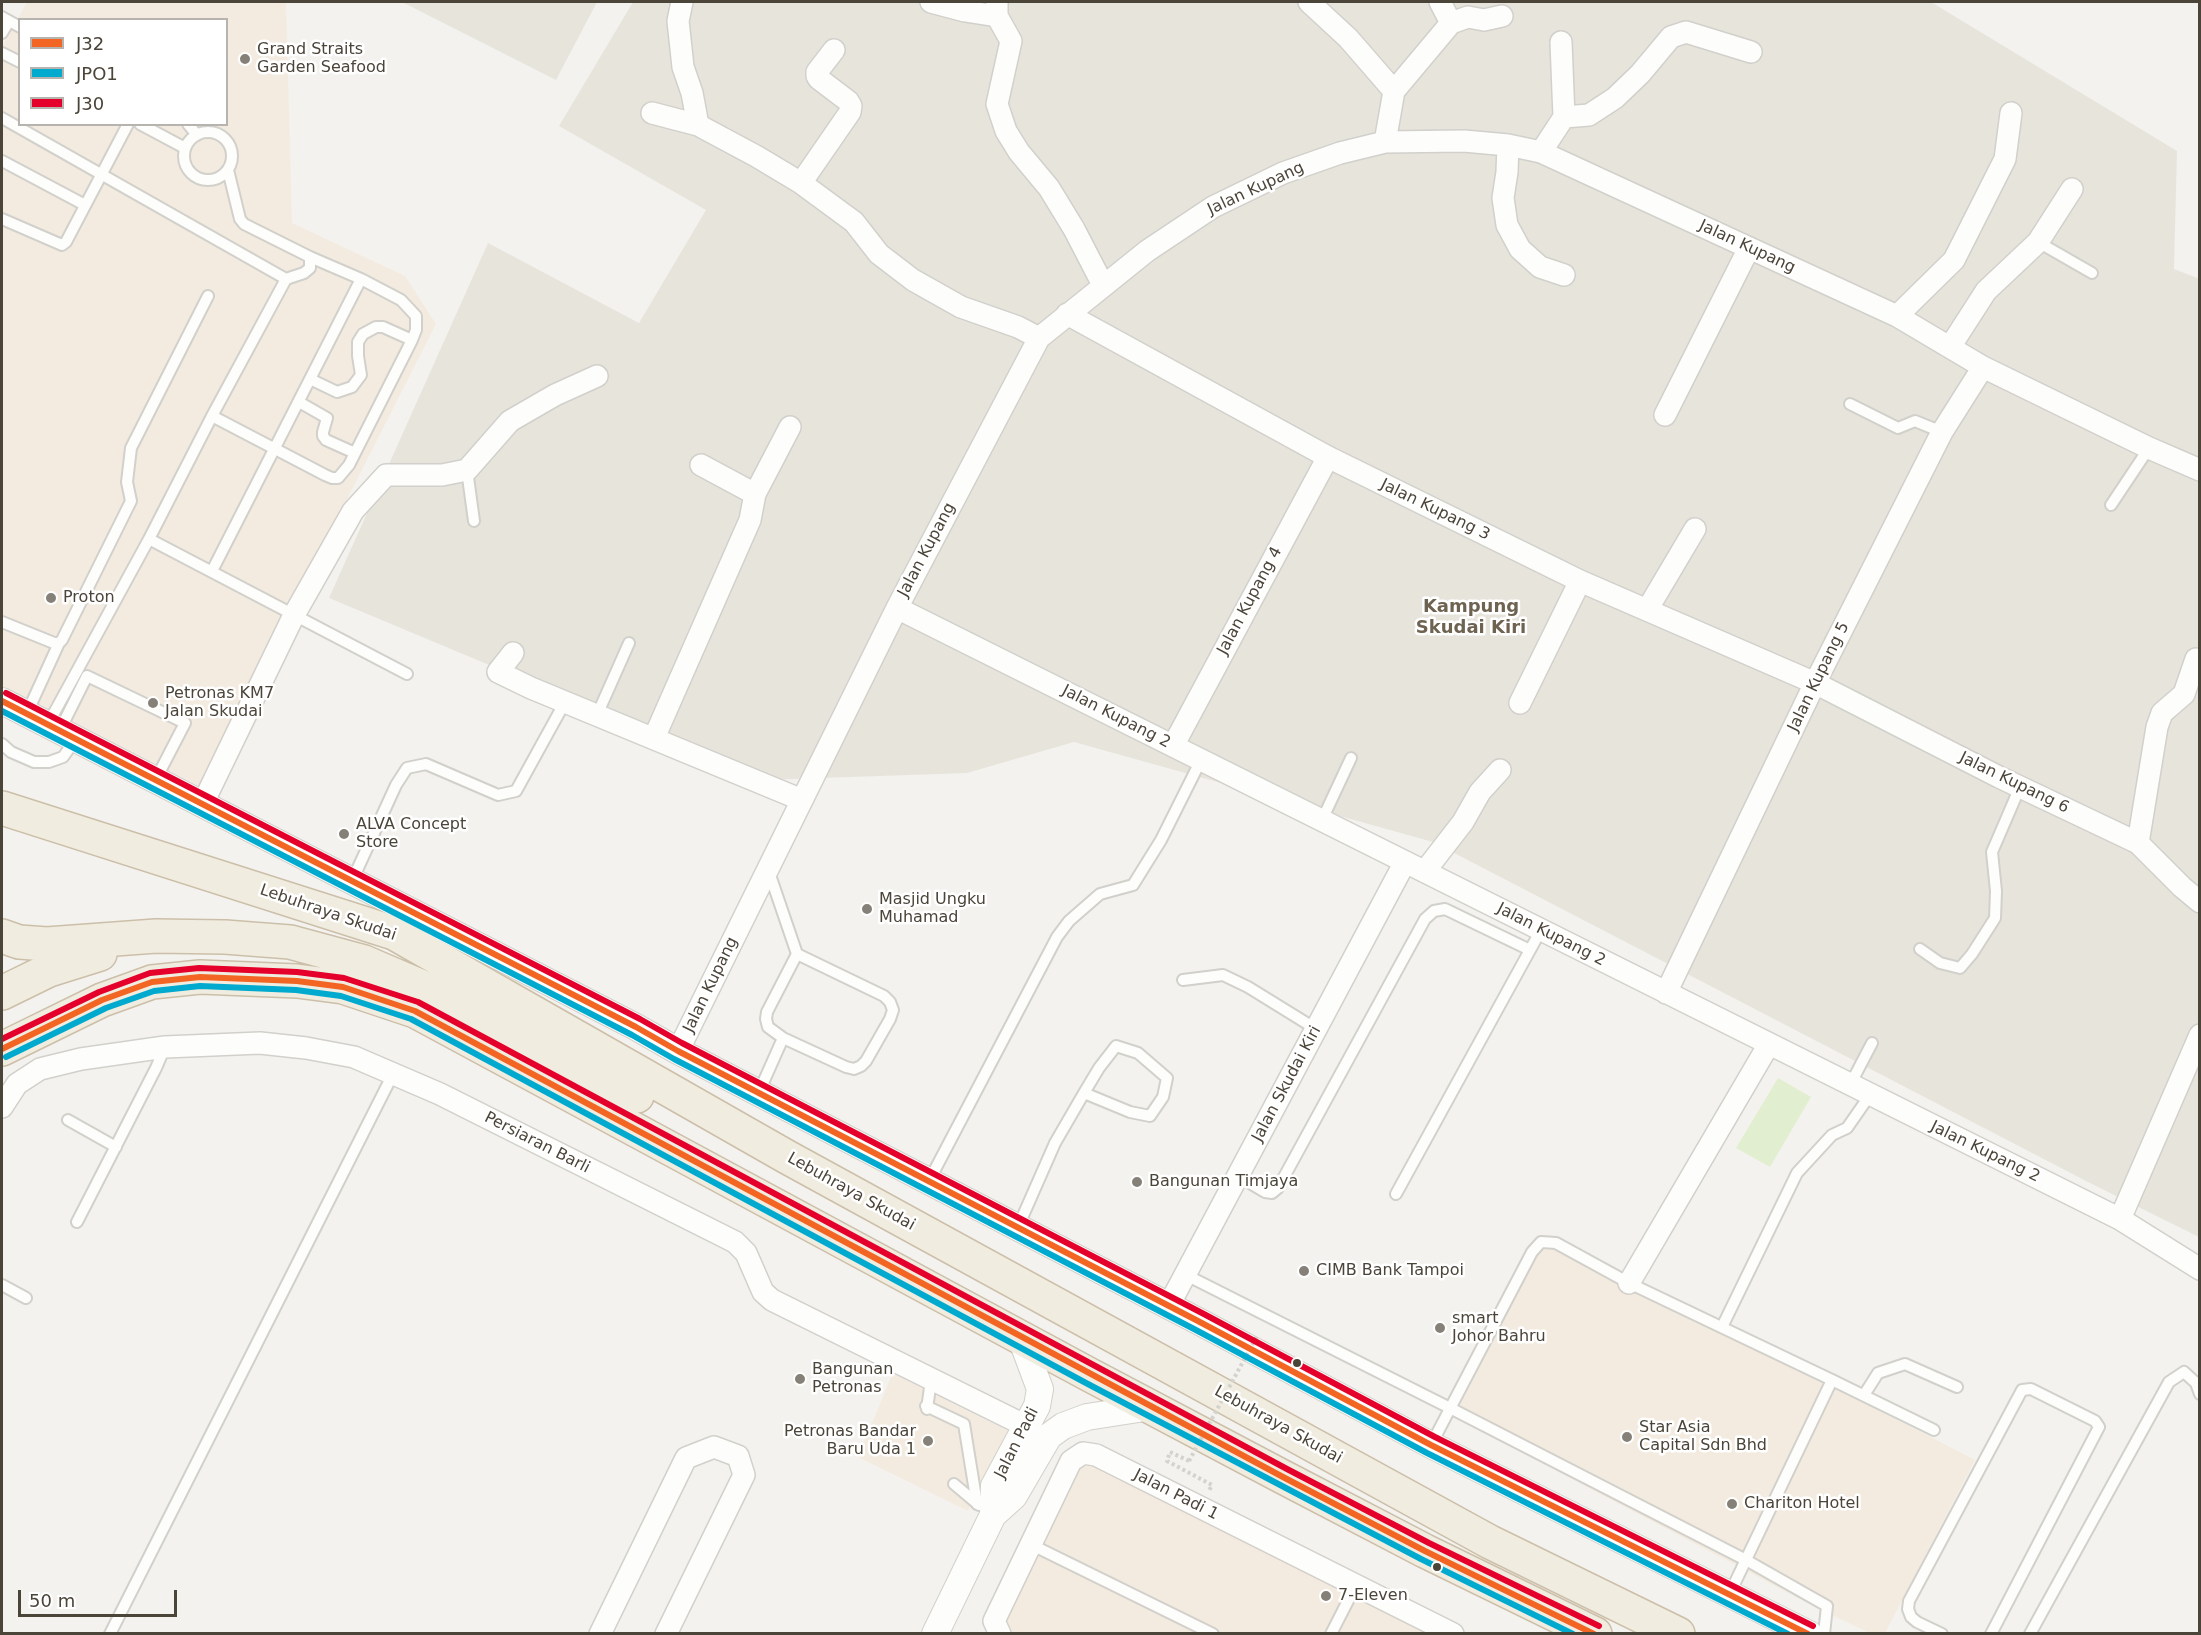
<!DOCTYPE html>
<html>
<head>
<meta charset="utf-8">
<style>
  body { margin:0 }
  #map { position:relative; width:2201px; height:1635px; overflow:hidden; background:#f4f2ee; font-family:"DejaVu Sans",sans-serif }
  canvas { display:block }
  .frame { position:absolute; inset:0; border:3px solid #4b4439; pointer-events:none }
  .legend { position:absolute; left:18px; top:18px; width:210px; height:108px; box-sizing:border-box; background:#fff; border:2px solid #b7b4b0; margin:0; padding:8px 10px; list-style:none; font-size:18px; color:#4b4439 }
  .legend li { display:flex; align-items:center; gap:12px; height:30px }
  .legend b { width:30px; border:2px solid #b7b4b0 }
  .scale { position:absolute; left:18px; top:1590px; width:159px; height:27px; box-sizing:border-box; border:3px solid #4b4439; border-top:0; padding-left:8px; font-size:18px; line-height:21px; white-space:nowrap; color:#4b4439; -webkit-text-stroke:4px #fff; paint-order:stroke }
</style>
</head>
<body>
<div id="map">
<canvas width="2201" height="1635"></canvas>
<div class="frame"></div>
<ul class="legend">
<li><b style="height:8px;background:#f26522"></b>J32</li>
<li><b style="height:8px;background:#00a9ce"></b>JPO1</li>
<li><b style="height:8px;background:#e4002b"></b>J30</li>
</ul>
<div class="scale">50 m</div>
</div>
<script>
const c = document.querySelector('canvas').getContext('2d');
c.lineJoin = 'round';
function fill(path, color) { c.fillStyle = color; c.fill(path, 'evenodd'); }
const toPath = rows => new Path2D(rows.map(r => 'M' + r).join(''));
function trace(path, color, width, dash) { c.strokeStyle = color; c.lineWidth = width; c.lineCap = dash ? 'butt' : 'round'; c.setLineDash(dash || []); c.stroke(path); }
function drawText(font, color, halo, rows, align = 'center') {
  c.font = font + ' "DejaVu Sans",sans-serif'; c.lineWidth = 5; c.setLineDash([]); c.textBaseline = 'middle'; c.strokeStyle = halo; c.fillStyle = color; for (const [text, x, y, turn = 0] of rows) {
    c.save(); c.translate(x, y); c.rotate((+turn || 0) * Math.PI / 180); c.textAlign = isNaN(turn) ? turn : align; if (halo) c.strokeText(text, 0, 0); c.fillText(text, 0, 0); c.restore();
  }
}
fill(toPath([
  [402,2,597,2,556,80],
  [633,2,1931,2,2177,151,2174,269,2200,279,2199,1237,2090,1183,1433,842,1074,742,967,773,764,780,329,598,488,243,639,323,706,210,559,126]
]), '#e7e4dc');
fill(toPath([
  [27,2,286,2,292,223,405,276,436,324,201,787,2,686,2,47],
  [20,20,226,20,226,124,20,124],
  [1544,1248,1554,1248,1838,1389,1975,1460,1885,1633,1870,1633,1821,1610,1454,1417,1536,1257],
  [893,1372,1008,1431,968,1511,858,1457],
  [1069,1451,1437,1633,1010,1634,985,1621]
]), '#f3ebdf');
fill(toPath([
  [1778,1078,1811,1097,1770,1167,1736,1148]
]), '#e1eecf');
const service = toPath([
  [2,17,20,27],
  [2,33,9,21],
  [2,53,20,62],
  [2,118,286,279],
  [140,124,185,148],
  [188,124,197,135],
  '184 156a24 24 0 1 1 48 0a24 24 0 1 1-48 0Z',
  [2,161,85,205],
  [228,170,240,219,244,224,310,257],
  [2,219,62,245,66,242,128,124],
  [2038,242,2092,273],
  [310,379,337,392,352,387,361,375,358,356,358,342,363,334,376,327,383,327,412,340],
  [299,402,327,418,323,432,323,436,326,440,355,453],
  [1850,404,1898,428,1915,421,1942,432],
  [467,470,474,521],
  [2111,505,2149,448],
  [149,539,407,674],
  [212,571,361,279],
  [2,622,54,643,59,643,62,640,131,501,127,482,131,448,208,296],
  [27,713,59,643],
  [597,715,629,643],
  [48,724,149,539,212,416,286,279,304,273,310,268,310,257,361,279,401,300,416,316,416,330,412,340,349,465,338,478,332,478,325,475,212,416],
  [60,730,87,676,185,723,156,779],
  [2,744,11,752,34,762,49,762,63,757,76,739],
  [1322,820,1351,758],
  [352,881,396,785,407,768,426,764,498,795,516,791,565,702],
  [1920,949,1940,963,1960,968,1972,954,1995,918,1996,891,1992,852,2020,787],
  [1183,980,1223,975,1248,987,1316,1029],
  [783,1038,846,1067,854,1069,861,1066,866,1061,890,1019,893,1010,890,1002,884,996,797,954],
  [1850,1085,1872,1043],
  [759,1092,783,1038,768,1027,766,1019,767,1012,797,954,769,872],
  [68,1120,116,1147],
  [1238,1176,1265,1192,1272,1193,1278,1188,1425,919,1434,911,1445,909,1530,950],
  [929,1181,1057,937,1069,921,1100,894,1133,885,1161,840,1201,760],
  [1396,1194,1541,930],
  [77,1222,156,1068,165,1047],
  [1018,1227,1055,1143,1084,1093,1099,1068,1116,1046,1138,1053,1167,1078,1163,1097,1150,1116,1130,1112,1084,1093],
  [1186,1275,1452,1409,1746,1560,1827,1606,1824,1634],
  [2,1285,26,1298],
  [1722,1327,1797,1173,1832,1135,1847,1128,1870,1095],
  [1832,1380,1934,1430],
  [1864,1395,1878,1373,1905,1364,1957,1387],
  [926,1406,964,1424,977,1504],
  [927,1409,931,1380],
  [1431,1445,1532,1252,1541,1242,1556,1243,1629,1283,1832,1380,1730,1593],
  [954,1484,979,1505],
  [1030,1544,1213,1634],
  [110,1634,393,1074],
  [1331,1634,1356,1585],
  [1942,1634,1917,1622,1911,1617,1908,1609,1909,1601,2022,1390,2031,1389,2095,1421,2099,1427,1991,1634],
  [2030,1634,2169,1382,2184,1372,2196,1383,2200,1394]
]);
const minor = toPath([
  [682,2,678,21,683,67,692,93,698,125],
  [931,2,965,11,997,16],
  [997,2,997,16,1011,41,997,104,1006,131,1019,152,1049,188,1074,229,1103,285],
  [1309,2,1348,38,1394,91,1385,142],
  [1440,2,1451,23],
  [1394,91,1451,23,1468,17,1484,20,1502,16],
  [652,113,698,125,756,156,801,183,854,222,879,254,913,280,961,307,1018,327,1039,338],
  [1564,117,1589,115,1615,98,1640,74,1671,37,1686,32,1751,52],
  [1508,145,1507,172,1503,198,1507,225,1520,249,1540,267,1564,275],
  [1541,152,1564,117,1561,42],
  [801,183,850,112,851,106,848,101,819,79,817,76,817,72,834,50],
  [1067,314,1328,457,1580,581,1815,683,1999,777,2138,843,2182,887,2200,902],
  [1897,316,1954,260,2005,159,2011,113],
  [1950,347,1986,291,2038,242,2072,189],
  [1665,415,1749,248],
  [755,494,790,427],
  [897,608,2120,1219,2200,1269],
  [1647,610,1695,529],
  [513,653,498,672,531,688,802,800],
  [1520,703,1580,581],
  [654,738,750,520,755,494,701,465],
  [1173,746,1328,457],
  [203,803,294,615,353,511,386,475,442,475,467,470,510,421,555,395,597,376],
  [2138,843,2157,727,2162,713,2184,694,2196,659],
  [1425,871,1463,822,1480,792,1500,770],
  [1666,993,1815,683,1942,432,1983,367],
  [678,1051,897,608,1039,338,1147,251,1213,207,1283,173,1340,153,1385,142,1464,141,1508,145,1541,152,1897,316,1983,367,2149,448,2200,470],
  [2,1107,17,1084,40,1069,81,1059,165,1047,260,1043,306,1048,354,1057,440,1094,735,1242,746,1253,763,1292,772,1300,1026,1426],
  [2120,1219,2200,1035],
  [1629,1283,1769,1044],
  [1169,1305,1405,862],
  [600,1634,686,1458,714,1447,738,1456,744,1475,666,1634],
  [1000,1634,994,1621,1071,1461,1083,1453,1096,1455,1453,1634]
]);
const tertiary = toPath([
  [2,701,636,1027,678,1051,1198,1321,1431,1445,1809,1634],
  [993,1515,994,1486,1037,1406,1040,1389,1021,1338],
  [935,1634,993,1515,1014,1496,1049,1436,1063,1426,1087,1417,1151,1407]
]);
const trunk = toPath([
  [2,808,394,933,787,1157,1490,1542,1678,1634],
  [2,936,19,942,47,944,156,936,225,937,290,942,364,962,436,993,637,1096],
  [2,993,49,970,100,954],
  [2,1049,102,1000,152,982,200,977,297,981,343,987,415,1011,1090,1375,1283,1477,1425,1551,1595,1634]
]);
trace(service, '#d2d0cb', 14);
trace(minor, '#d2d0cb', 24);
trace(tertiary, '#d2d0cb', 28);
trace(trunk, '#ccbfa9', 36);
trace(toPath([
  [1189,1461,1170,1452,1167,1461,1212,1485,1209,1491]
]), '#d3d2cc', 4, [3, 3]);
trace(service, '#fdfdfc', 10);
trace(minor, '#fdfdfc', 21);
trace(tertiary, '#fdfdfc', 26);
trace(trunk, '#f0ece0', 33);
trace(toPath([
  [1189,1461,1257,1336]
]), '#d3d2cc', 4, [3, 3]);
trace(toPath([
  [2,701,636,1027,678,1051,1198,1321,1431,1445,1808,1634],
  [2,1049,102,1000,152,982,200,977,297,981,343,987,415,1011,1283,1477,1425,1551,1594,1634]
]), '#f26522', 6);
trace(toPath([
  [2,711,632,1035,674,1059,1194,1329,1427,1453,1788,1634],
  [6,1057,106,1008,154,991,200,986,296,990,341,996,411,1019,1086,1383,1421,1559,1573,1634]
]), '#00a9ce', 6);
trace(toPath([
  [6,693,640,1019,682,1043,1202,1313,1435,1437,1813,1626],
  [2,1039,99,992,150,973,199,968,297,972,344,978,418,1002,1287,1469,1429,1543,1599,1626]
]), '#e4002b', 6);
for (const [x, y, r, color] of [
  [245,59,6,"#868178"],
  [51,598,6,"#868178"],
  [153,703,6,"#868178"],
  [344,834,6,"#868178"],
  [867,909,6,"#868178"],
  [1137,1182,6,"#868178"],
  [1304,1271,6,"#868178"],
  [1440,1328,6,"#868178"],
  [1297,1363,5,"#4b4439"],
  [800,1379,6,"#868178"],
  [1627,1437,6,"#868178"],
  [928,1441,6,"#868178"],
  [1732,1504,6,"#868178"],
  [1437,1567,5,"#4b4439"],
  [1326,1596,6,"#868178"]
]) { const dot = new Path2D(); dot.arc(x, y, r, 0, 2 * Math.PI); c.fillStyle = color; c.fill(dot); trace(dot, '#fff', 2); }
drawText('16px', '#4b4439', '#fff', [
  ["Grand Straits",257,50],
  ["Garden Seafood",257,68],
  ["Proton",63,598],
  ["Petronas KM7",165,694],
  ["Jalan Skudai",165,712],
  ["ALVA Concept",356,825],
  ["Store",356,843],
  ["Masjid Ungku",879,900],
  ["Muhamad",879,918],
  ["Bangunan Timjaya",1149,1182],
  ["CIMB Bank Tampoi",1316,1271],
  ["smart",1452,1319],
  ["Johor Bahru",1452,1337],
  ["Bangunan",812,1370],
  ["Petronas",812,1388],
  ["Star Asia",1639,1428],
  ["Capital Sdn Bhd",1639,1446],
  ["Petronas Bandar",916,1432,"right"],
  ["Baru Uda 1",916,1450,"right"],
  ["Chariton Hotel",1744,1504],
  ["7-Eleven",1338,1596]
], 'left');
drawText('16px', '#4b4439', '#fff', [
  ["Jalan Kupang",1256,189,-25],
  ["Jalan Kupang",1747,247,25],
  ["Jalan Kupang 3",1435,510,26],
  ["Jalan Kupang",927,550,-62],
  ["Jalan Kupang 4",1250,601,-62],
  ["Jalan Kupang 5",1819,677,-64],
  ["Jalan Kupang 2",1116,717,27],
  ["Jalan Kupang 6",2014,783,26],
  ["Lebuhraya Skudai",328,913,19],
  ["Jalan Kupang 2",1551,935,27],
  ["Jalan Kupang",711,985,-64],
  ["Jalan Skudai Kiri",1287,1084,-62],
  ["Persiaran Barli",537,1143,27],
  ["Jalan Kupang 2",1985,1152,26],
  ["Lebuhraya Skudai",851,1192,29],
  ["Lebuhraya Skudai",1278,1425,29],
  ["Jalan Padi",1017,1443,-63],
  ["Jalan Padi 1",1176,1495,27]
]);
drawText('bold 18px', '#6e6250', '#fff', [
  ["Kampung",1471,607],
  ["Skudai Kiri",1471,628]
]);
</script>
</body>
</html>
